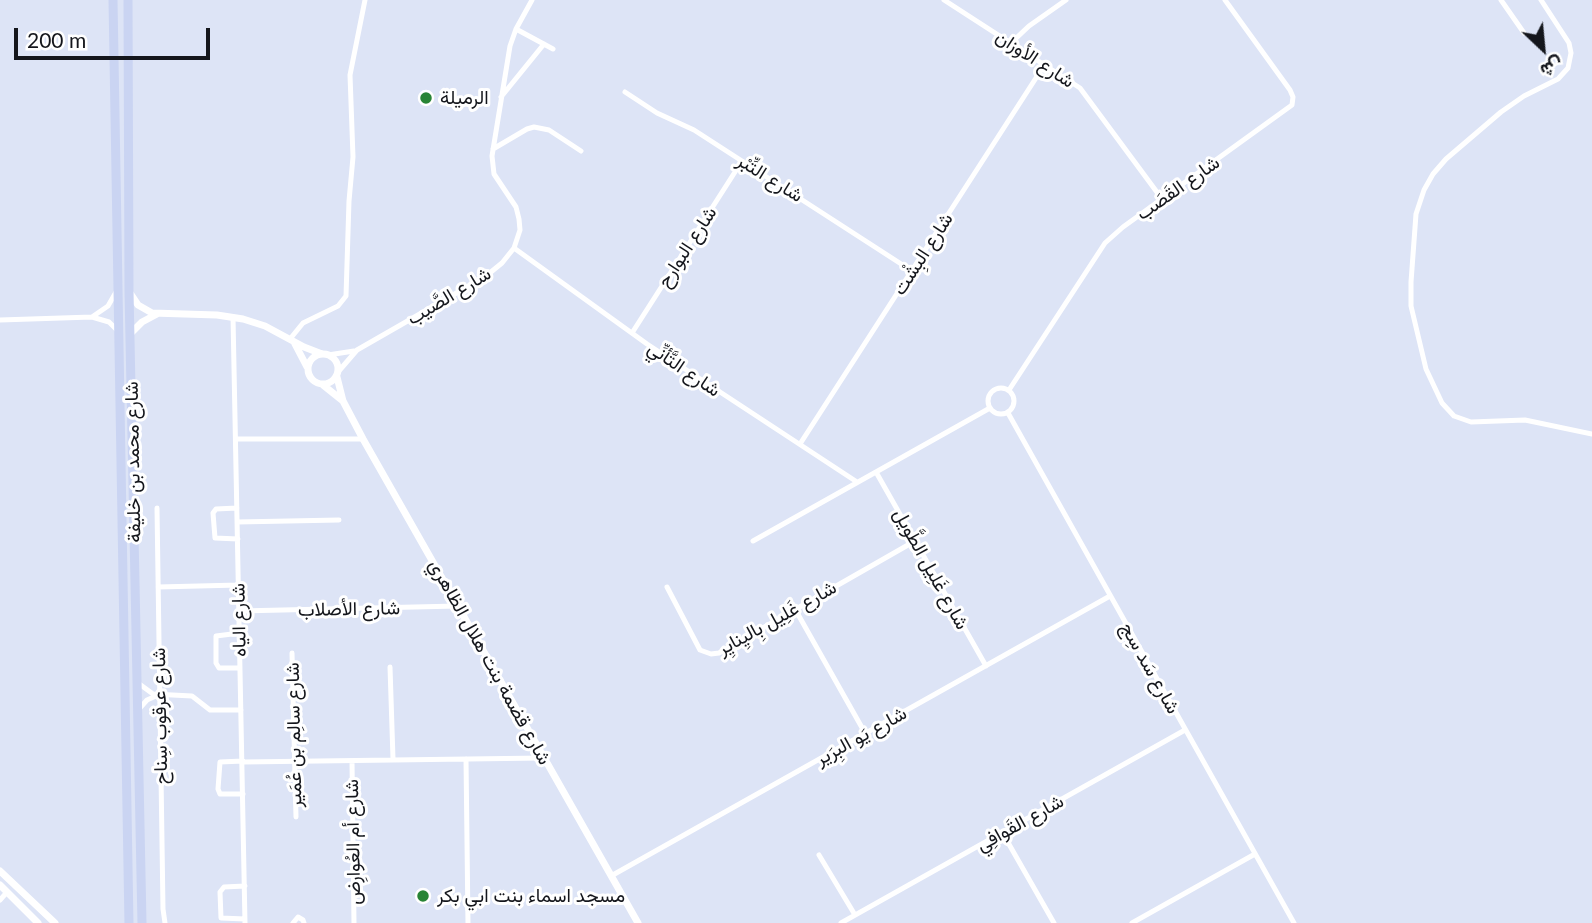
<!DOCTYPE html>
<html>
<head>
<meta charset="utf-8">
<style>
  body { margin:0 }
  #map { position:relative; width:1592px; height:923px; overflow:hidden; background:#dde4f6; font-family:Lato,Vazirmatn,sans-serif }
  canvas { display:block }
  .north { position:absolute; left:1508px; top:14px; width:70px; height:70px; -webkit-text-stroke:5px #fff; paint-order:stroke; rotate:154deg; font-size:19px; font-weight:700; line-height:28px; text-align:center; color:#14161c }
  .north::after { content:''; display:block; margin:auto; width:24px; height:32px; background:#14161c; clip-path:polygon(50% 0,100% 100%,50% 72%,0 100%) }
  .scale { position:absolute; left:14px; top:28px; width:196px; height:32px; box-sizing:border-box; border:4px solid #14161c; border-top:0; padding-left:9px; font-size:21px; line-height:24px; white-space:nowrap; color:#14161c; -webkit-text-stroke:5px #fff; paint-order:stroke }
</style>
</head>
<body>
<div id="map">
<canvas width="1592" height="923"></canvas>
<div class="north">ش</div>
<div class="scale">200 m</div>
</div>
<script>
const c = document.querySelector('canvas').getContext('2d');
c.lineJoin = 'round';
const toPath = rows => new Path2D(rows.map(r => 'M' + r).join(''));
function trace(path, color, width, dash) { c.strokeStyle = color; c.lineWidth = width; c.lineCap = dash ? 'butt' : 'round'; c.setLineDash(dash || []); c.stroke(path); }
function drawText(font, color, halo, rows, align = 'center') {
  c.font = font + ' Lato,Vazirmatn,sans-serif'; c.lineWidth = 6; c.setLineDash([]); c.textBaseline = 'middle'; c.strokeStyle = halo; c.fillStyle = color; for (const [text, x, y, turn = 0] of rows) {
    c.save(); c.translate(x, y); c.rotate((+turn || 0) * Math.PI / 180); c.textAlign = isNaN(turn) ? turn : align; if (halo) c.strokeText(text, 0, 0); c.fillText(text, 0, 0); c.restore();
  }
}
trace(toPath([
  [944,0,1080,88,1162,199],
  [1501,0,1524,33],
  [1541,0,1569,43,1571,53,1568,68,1558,79,1524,96,1501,112,1446,159,1433,174,1424,190,1416,214,1411,282,1411,306,1426,369,1442,403,1454,416,1471,422,1525,420,1592,434],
  [516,29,553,49],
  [1011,43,1029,26,1066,0],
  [625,92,657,113,694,130,912,271],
  [501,97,544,44],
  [493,149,527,129,534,127,549,130,581,151],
  [514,248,647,344,857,482],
  [92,317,108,306,116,292],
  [233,317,245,923],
  [0,320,92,317,109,322,117,330],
  [632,333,742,161],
  [290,339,303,323,338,306,346,296,349,201,353,157,350,75,365,0],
  [328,355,354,351],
  [338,372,357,350,486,276,502,263,514,248,520,230,519,219,516,207,494,174,492,156,510,46,516,29,532,0],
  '988 401a13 13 0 1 1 26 0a13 13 0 1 1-26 0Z',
  [1009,390,1105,243,1123,227,1292,105,1293,97,1290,90,1225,0],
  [1008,413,1294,923],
  [236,439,363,439],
  [800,444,1045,64],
  [876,472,986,666],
  [157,508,163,909,165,923],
  [237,508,216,509,213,513,215,538,238,539],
  [237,522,339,520],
  [753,541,990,408],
  [158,587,239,585],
  [667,587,700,650,711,654,719,653,915,541],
  [795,609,865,733],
  [239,611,458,606],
  [240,633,216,636,216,663,219,668,240,668],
  [292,653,296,817],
  [390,667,393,759],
  [138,683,153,694,192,696,210,710,241,710],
  [139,709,147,700,156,696],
  [466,759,468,923],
  [243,761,220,762,218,789,220,794,243,794],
  [352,761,354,923],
  [243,762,543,758],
  [1002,832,1054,923],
  [819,855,855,915],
  [611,876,1110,596],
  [245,886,224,887,220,892,221,918,245,919],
  [0,900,7,892],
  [293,923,298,917,303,920,304,923],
  [841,923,1185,730],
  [1132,923,1255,854]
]), '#fff', 5);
trace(toPath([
  [130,293,138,305,152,313,217,315,243,319,265,326,304,347,322,354],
  [130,334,142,322,157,314],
  [295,344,307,367],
  '308 369a15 15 0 1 1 30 0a15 15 0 1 1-30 0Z',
  [337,377,343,401,363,439,638,923],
  [323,385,343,401],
  [0,871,55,923],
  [0,885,38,923]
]), '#fff', 7);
trace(toPath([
  [113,0,129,923],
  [128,0,129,291,142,923]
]), '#cad4f2', 9);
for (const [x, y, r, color] of [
  [426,98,7,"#288435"],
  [423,896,7,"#288435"]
]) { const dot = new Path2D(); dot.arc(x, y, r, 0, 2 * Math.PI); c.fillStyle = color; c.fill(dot); trace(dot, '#fff', 2.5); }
drawText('19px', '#14161c', '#fff', [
  ["شارع الأوزان",1035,59,33],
  ["شارع التِّبْر",770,178,32],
  ["شارع القَصَب",1178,188,-35],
  ["شارع البوارح",687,247,-57],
  ["شارع البِشْت",923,254,-57],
  ["شارع الصَّيب",449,296,-31],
  ["شارع التَّأنِّي",684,369,34],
  ["شارع محمد بن خليفة",133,462,-91],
  ["شارع غَلِيل الطَّويل",931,569,61],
  ["شارع الأصلاب",349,609,-1],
  ["شارع غَلِيل بِاليِنايِر",777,618,-29],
  ["شارع الياه",239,620,-91],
  ["شارع قضمة بنت هلال الظاهري",490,662,61],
  ["شارع سَد سِج",1150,668,61],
  ["شارع عرقوب سِناح",160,716,-91],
  ["شارع سالِم بن عُمَير",294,735,-91],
  ["شارع يَو البِرَير",861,736,-29],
  ["شارع القَوافِي",1020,823,-29],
  ["شارع أم العُوارِض",353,842,-91]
]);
drawText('19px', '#14161c', '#fff', [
  ["الرميلة",440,98],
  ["مسجد اسماء بنت ابي بكر",437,896]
], 'left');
</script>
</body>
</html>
